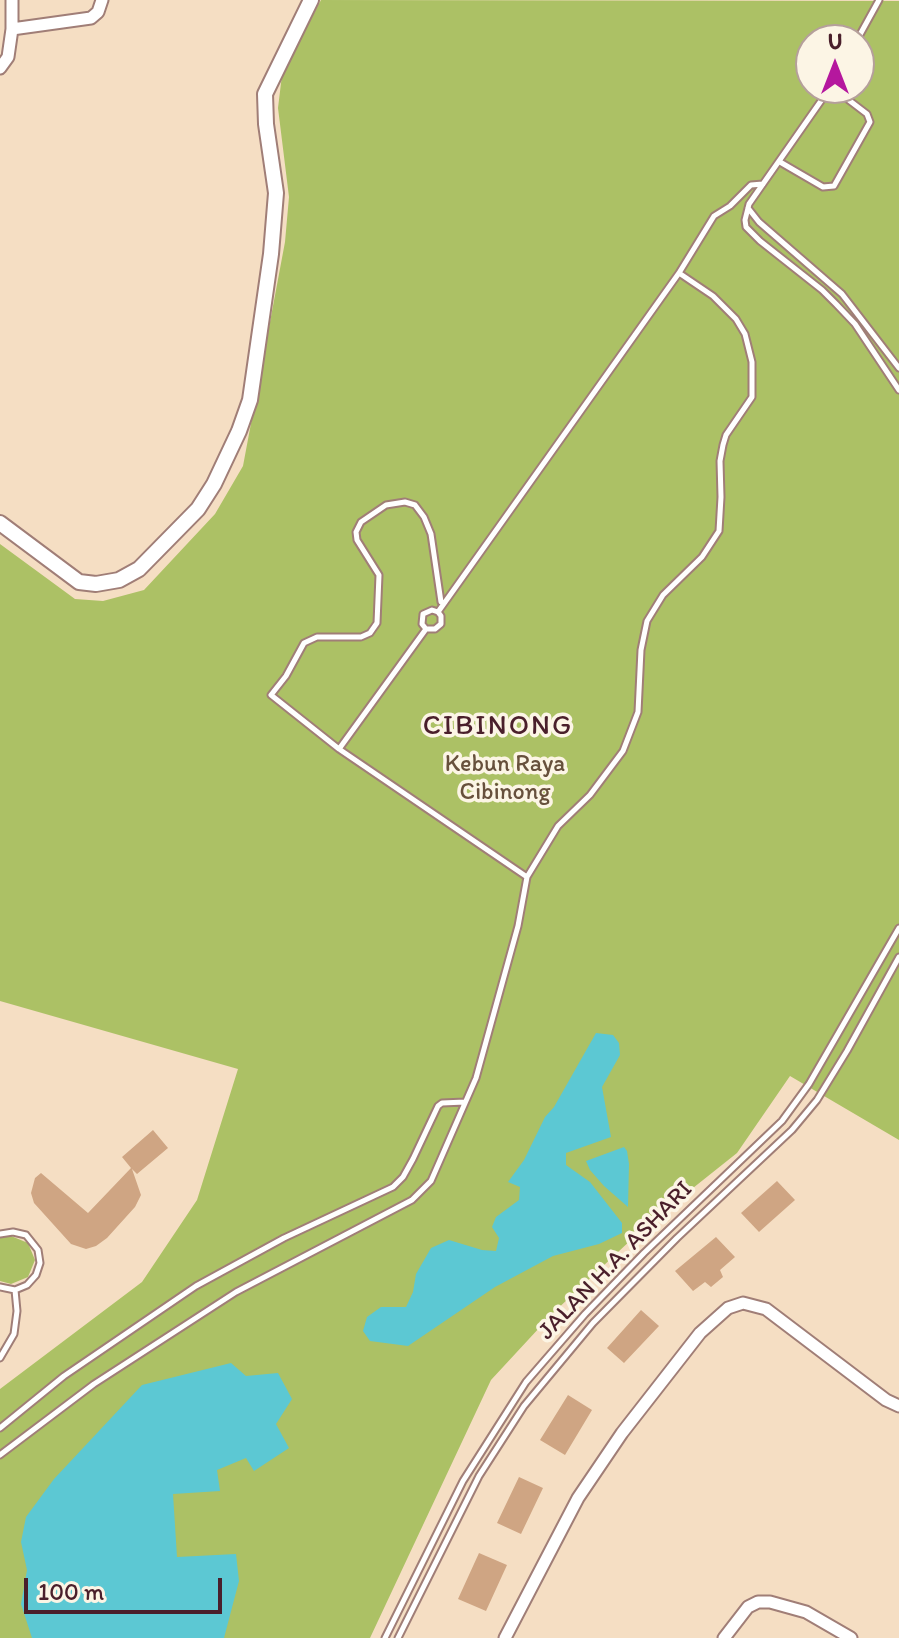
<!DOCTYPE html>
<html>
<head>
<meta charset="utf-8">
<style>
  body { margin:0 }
  #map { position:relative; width:899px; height:1638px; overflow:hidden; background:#f5dec3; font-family:Itim,sans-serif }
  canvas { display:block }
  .north { position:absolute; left:795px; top:24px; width:80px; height:80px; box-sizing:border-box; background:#fcf5e5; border:2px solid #b59f9b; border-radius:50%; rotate:0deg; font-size:22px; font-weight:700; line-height:32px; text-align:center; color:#4a1f2b }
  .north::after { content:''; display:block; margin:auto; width:28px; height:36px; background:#b5179e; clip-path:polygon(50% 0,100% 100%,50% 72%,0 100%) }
  .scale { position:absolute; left:24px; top:1578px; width:198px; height:36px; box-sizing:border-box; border:4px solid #4a1f2b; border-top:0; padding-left:10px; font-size:24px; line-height:28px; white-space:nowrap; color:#4a1f2b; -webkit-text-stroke:6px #fcf5e5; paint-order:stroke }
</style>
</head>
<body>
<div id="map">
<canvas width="899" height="1638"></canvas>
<div class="north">U</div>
<div class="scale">100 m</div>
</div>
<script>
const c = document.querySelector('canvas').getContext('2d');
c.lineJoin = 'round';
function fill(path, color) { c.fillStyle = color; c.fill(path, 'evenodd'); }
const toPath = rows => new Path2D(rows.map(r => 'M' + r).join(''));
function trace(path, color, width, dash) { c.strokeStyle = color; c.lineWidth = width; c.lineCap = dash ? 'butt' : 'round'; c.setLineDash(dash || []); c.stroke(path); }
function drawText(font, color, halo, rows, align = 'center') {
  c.font = font + ' Itim,sans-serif'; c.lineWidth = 7; c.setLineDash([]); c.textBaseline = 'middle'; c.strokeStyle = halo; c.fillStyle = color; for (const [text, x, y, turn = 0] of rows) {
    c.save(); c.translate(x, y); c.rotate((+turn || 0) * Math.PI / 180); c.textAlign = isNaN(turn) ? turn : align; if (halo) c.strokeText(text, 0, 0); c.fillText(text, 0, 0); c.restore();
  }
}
fill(toPath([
  [321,0,899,1,899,1140,790,1076,737,1153,649,1223,553,1313,491,1380,370,1638,0,1638,0,1389,142,1282,197,1200,238,1069,0,1001,0,544,75,599,103,601,144,590,215,514,243,466,285,242,289,197,278,108,282,75],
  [811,40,859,40,859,88,811,88],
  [11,1236,28,1243,35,1260,28,1277,11,1284,0,1281,0,1238]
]), '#acc165');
fill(toPath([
  [596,1033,613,1035,619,1043,620,1055,602,1087,611,1137,566,1153,566,1165,590,1182,622,1223,622,1233,599,1244,553,1256,495,1287,408,1346,370,1341,363,1331,367,1317,381,1307,406,1307,413,1292,416,1274,431,1248,449,1240,482,1250,496,1251,499,1238,492,1227,496,1217,519,1200,520,1187,508,1182,524,1160,545,1117,554,1107],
  [624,1147,627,1151,629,1164,628,1207,604,1186,590,1170,586,1161],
  [231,1363,246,1376,278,1373,292,1399,276,1424,289,1448,254,1471,246,1458,217,1470,220,1491,173,1494,177,1557,236,1554,239,1581,224,1638,32,1638,21,1604,27,1570,21,1542,26,1517,54,1479,142,1385]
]), '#5cc8d3');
fill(toPath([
  [153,1130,168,1148,137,1174,132,1169,141,1195,135,1207,107,1238,96,1246,86,1249,71,1244,34,1203,31,1193,35,1178,41,1173,88,1213,131,1168,122,1157],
  [777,1181,795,1200,759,1232,741,1213],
  [716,1237,735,1257,720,1270,723,1277,711,1287,705,1282,693,1291,675,1271],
  [641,1310,659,1326,624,1363,607,1348],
  [568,1395,592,1410,565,1455,540,1440],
  [519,1477,543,1488,521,1534,497,1523],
  [479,1553,507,1565,486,1611,458,1599]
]), '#cfa583');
const service = toPath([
  [857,40,879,0],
  [830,88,749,204,745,220,746,227,760,241,822,290,836,304,855,324,899,390],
  [780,162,823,187,834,186,870,122,867,114,833,88],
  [748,208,759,222,842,294,899,368],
  [438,612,679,273,714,216,730,206,751,185,763,184],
  [426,629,422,624,423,614,432,610,438,612,441,616,441,624,435,629,426,629,339,749,527,877],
  [339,749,271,695,286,676,304,643,317,637,361,637,370,633,377,623,379,575,357,540,356,532,361,522,386,505,405,502,415,505,424,517,431,534,441,602],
  [0,1234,13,1232,26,1235,38,1250,40,1263,36,1275,27,1285,15,1290,0,1287],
  [0,1358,14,1334,17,1311,15,1290],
  [0,1428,64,1376,196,1286,284,1238,393,1187,403,1177,413,1159,438,1106,442,1103,465,1102],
  [0,1455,94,1384,236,1292,412,1200,431,1181,476,1078,518,926,527,877,558,826,590,795,623,751,638,712,641,650,647,621,663,595,702,557,719,531,721,497,720,461,723,445,726,435,752,397,752,362,745,334,736,319,713,296,679,273],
  [385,1638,463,1481,526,1382,585,1314,644,1253,782,1121,809,1084,899,928],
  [398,1638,479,1476,524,1406,593,1323,677,1238,792,1130,817,1100,847,1051,899,957]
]);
const minor = toPath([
  [12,29,91,18,98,12,102,0],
  [0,68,8,57,12,29,12,0],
  [505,1638,578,1498,622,1433,700,1333,728,1308,743,1303,766,1309,886,1400,899,1406],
  [724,1638,748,1607,758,1602,770,1602,806,1612,851,1638]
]);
const tertiary = toPath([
  [0,523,79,582,96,584,119,580,139,569,198,509,214,484,239,431,250,400,271,254,276,193,266,124,265,94,311,0]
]);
trace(service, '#a07e77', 9);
trace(minor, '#a07e77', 15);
trace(tertiary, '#a07e77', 18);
trace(service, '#fff', 5);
trace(minor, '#fff', 11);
trace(tertiary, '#fff', 14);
drawText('24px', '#67503c', '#fcf5e5', [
  ["Kebun Raya",505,765],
  ["Cibinong",505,793]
]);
drawText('24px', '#4a1f2b', '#fcf5e5', [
  ["JALAN H.A. ASHARI",616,1261,-46]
]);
c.letterSpacing = '2px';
drawText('28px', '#4a1f2b', '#fcf5e5', [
  ["CIBINONG",498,727]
]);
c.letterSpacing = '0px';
</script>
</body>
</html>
